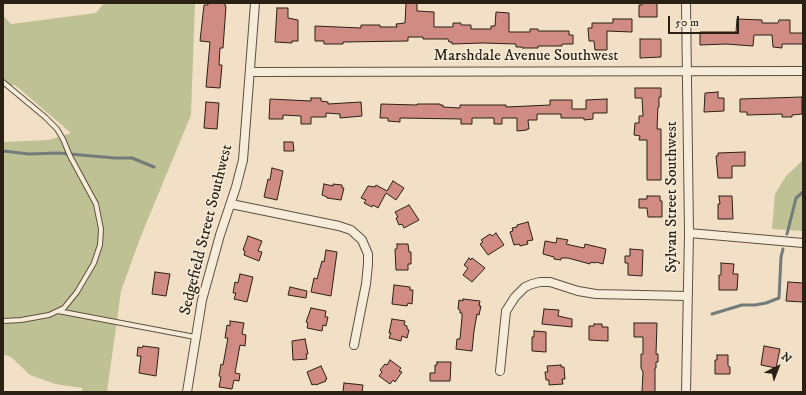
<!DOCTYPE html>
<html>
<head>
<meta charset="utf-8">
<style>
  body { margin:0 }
  #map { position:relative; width:806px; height:395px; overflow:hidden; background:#f2e0c6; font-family:"IM FELL DW Pica",serif }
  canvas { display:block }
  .frame { position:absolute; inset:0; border:4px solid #2b2014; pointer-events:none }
  .north { position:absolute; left:758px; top:347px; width:40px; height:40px; -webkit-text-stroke:3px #f7ebda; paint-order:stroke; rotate:42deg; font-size:11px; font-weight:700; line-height:16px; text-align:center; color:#2b2014 }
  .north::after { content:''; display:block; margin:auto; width:14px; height:18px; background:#2b2014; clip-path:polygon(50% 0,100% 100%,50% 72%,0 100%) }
  .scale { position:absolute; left:668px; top:16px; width:71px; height:18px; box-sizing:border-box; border:2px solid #2b2014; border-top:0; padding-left:5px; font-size:12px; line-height:14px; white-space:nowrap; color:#2b2014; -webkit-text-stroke:3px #f7ebda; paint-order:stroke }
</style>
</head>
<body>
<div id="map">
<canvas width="806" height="395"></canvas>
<div class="frame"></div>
<div class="north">N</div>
<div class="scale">50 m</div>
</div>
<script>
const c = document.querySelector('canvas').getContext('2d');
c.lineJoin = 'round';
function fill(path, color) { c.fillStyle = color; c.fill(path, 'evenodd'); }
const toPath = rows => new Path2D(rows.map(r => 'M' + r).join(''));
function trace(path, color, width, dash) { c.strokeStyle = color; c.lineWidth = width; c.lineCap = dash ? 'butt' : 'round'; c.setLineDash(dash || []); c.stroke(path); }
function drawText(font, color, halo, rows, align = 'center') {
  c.font = font + ' "IM FELL DW Pica",serif'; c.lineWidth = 3; c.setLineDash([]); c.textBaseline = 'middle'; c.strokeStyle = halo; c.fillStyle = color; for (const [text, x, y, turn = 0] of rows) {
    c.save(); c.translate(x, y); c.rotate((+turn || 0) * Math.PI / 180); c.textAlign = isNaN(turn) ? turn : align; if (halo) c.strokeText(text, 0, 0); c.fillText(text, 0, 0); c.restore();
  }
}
fill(toPath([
  [104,3,195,3,191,115,141,236,121,291,107,392,82,392,82,388,55,384,30,375,11,357,3,354,3,142,49,140,71,133,15,85,3,87,3,15,11,24,96,13],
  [803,160,803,231,772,229,775,194,786,176]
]), '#bdc193');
trace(toPath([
  [3,151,29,154,58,153,115,158,132,158,154,167],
  [787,234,796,198,803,192],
  [712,314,742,305,755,305,766,303,779,298,781,257,783,249]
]), '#717c7b', 3);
const building = toPath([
  [208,3,225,3,225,6,226,6,223,48,220,48,219,65,222,65,220,88,206,87,210,42,200,41,204,5,208,5,208,3],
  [406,3,417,3,417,11,434,12,434,27,453,27,453,23,461,23,461,25,471,25,471,29,491,29,491,26,495,26,496,12,509,13,509,32,530,32,530,29,538,29,538,31,569,31,569,35,573,35,573,44,562,44,562,46,538,46,538,48,522,48,522,47,516,47,516,44,483,43,452,44,452,42,449,42,448,39,423,39,423,37,408,37,408,41,343,42,343,44,324,44,324,41,315,41,315,26,361,28,361,25,380,25,380,27,397,27,396,24,405,23,406,3],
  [642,3,657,3,657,17,639,17,639,5,642,5,642,3],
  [277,8,288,8,288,18,298,20,298,41,292,41,292,43,275,42,277,8],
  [613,19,632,19,632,32,607,31,607,50,595,50,594,41,589,41,588,28,592,28,592,23,613,23,613,19],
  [737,19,762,20,762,23,778,23,779,20,790,20,790,33,803,33,803,44,782,44,782,48,773,47,772,35,754,35,753,46,726,44,700,45,700,32,736,32,737,19],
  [640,39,661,39,661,57,640,58,640,39],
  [635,88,661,88,661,97,659,97,659,107,658,107,657,129,661,129,661,180,647,180,647,140,639,140,640,136,634,135,635,123,639,123,639,116,643,116,642,98,635,98,635,88],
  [718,92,718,98,724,98,724,111,704,112,705,93,718,92],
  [802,97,802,114,792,115,792,117,782,117,782,114,747,115,747,112,740,112,740,99,802,97],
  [311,98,321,98,321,101,328,102,328,104,361,102,362,116,340,118,340,114,326,113,326,117,311,117,311,124,301,124,301,116,283,115,283,119,269,119,270,99,311,101,311,98],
  [607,99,607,113,593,113,593,119,584,120,584,118,561,118,561,114,537,114,537,120,528,120,529,129,527,129,527,130,517,131,517,118,502,118,502,124,494,124,494,118,472,118,472,124,461,124,461,119,400,118,400,122,388,121,388,118,380,118,381,104,417,105,417,104,440,104,440,105,443,105,443,107,460,108,460,105,506,105,506,107,550,105,550,100,572,100,572,109,586,109,586,100,607,99],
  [206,102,219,103,217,129,204,128,206,102],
  [284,142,293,142,294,151,284,151,284,142],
  [745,152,745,166,732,166,732,178,718,178,716,156,718,156,718,153,745,152],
  [272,168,283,171,277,200,264,197,268,179,270,180,272,168],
  [393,181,404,188,396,200,386,193,378,208,373,205,372,207,364,203,366,200,361,198,368,186,375,187,376,185,387,191,393,181],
  [324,184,333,186,333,184,342,185,342,188,344,188,341,200,327,198,327,197,322,195,324,184],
  [647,196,660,196,660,201,662,201,662,217,648,217,647,208,639,208,639,199,647,199,647,196],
  [719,196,732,196,733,219,718,219,718,204,720,204,719,196],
  [409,205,419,220,404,228,402,224,399,225,396,218,398,217,395,212,409,205],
  [528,222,533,240,527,241,528,244,520,246,519,244,514,245,510,232,513,231,512,228,517,227,517,225,528,222],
  [496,233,504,245,488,255,480,244,483,242,481,240,490,234,492,236,496,233],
  [248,236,262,241,258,251,262,252,259,261,244,255,245,251,243,250,248,236],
  [557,238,568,240,566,244,570,245,584,248,585,244,606,249,603,264,596,262,595,263,591,262,590,264,568,258,561,258,561,260,554,259,554,257,543,254,545,241,556,243,557,238],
  [397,244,408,244,409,252,411,252,411,264,408,264,408,270,396,270,395,249,397,249,397,244],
  [630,249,643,250,642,276,628,275,628,263,625,263,625,256,630,256,630,249],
  [326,250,337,252,331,296,311,292,314,278,317,279,322,261,324,262,326,250],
  [469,258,471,260,472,258,485,268,472,282,463,275,468,268,464,265,469,258],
  [721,263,734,264,733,274,738,274,737,290,719,290,719,275,721,275,721,263],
  [155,272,170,274,166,296,152,294,155,272],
  [240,274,253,277,247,302,234,299,236,293,233,293,235,282,238,283,240,274],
  [788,282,803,283,803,302,786,301,788,282],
  [394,285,410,287,410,290,413,290,412,304,408,303,407,306,392,304,394,285],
  [290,287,307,291,306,298,288,295,290,287],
  [463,299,480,301,479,306,481,306,479,315,477,314,474,331,472,351,456,349,457,339,460,339,462,317,462,313,460,313,460,310,458,309,459,300,463,301,463,299],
  [311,308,326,311,325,317,328,317,326,326,323,325,322,331,307,328,308,323,306,322,311,308],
  [544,309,559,310,558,316,572,319,572,327,542,324,544,309],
  [392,319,405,321,404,325,407,326,407,329,409,330,407,338,402,336,401,341,389,338,391,333,389,333,392,319],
  [230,321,244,323,242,334,246,335,245,346,240,345,235,373,240,374,239,381,234,380,232,389,219,387,221,377,219,376,221,364,223,365,228,338,225,338,227,325,230,326,230,321],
  [634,323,657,323,656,354,658,354,658,362,656,362,656,368,655,368,655,392,642,392,643,372,641,368,641,354,643,354,643,337,634,337,634,323],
  [594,324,602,324,602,327,608,327,608,341,589,340,589,326,594,326,594,324],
  [534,331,546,332,546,352,532,351,532,337,534,337,534,331],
  [305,339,308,354,306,354,307,359,293,360,292,341,305,339],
  [143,346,159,348,156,376,139,373,141,356,137,356,138,347,142,348,143,346],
  [764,346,780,349,776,368,761,365,764,346],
  [717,355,728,355,728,366,730,367,730,374,715,374,715,360,717,360,717,355],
  [390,360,401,368,399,371,402,372,395,382,393,380,390,384,379,376,382,372,380,370,385,364,387,365,390,360],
  [437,362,451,362,450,381,430,381,430,373,435,373,435,365,437,365,437,362],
  [561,365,561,367,564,367,565,379,562,379,563,384,549,385,549,380,546,380,545,372,548,372,547,366,561,365],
  [321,366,327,379,325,380,326,381,316,385,315,384,312,385,307,372,321,366],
  [344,383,363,385,362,392,343,392,344,383]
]);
fill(building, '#d08c82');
trace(building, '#2b2014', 1);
const service = toPath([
  [3,82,45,117,57,129,63,139,70,156,96,204,101,229,100,245,94,263,77,292,64,308,49,315,21,320,3,321],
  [58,311,195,337]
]);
const minor = toPath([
  [250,72,803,71],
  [231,204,339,226,351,230,362,240,368,254,368,264,366,284,354,345],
  [689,233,803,243],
  [500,371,506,311,515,297,525,287,532,284,540,282,550,282,578,291,596,294,687,296],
  [187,392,202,300,220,235,236,187,243,160,255,3],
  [686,392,689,233,686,3]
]);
trace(service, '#5d5040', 6);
trace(minor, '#5d5040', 10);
trace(service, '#f7ebda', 4);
trace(minor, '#f7ebda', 8);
drawText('16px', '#2b2014', '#f7ebda', [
  ["Marshdale Avenue Southwest",526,57],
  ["Sylvan Street Southwest",673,197,-90],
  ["Sedgefield Street Southwest",207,230,-76]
]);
</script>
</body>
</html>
